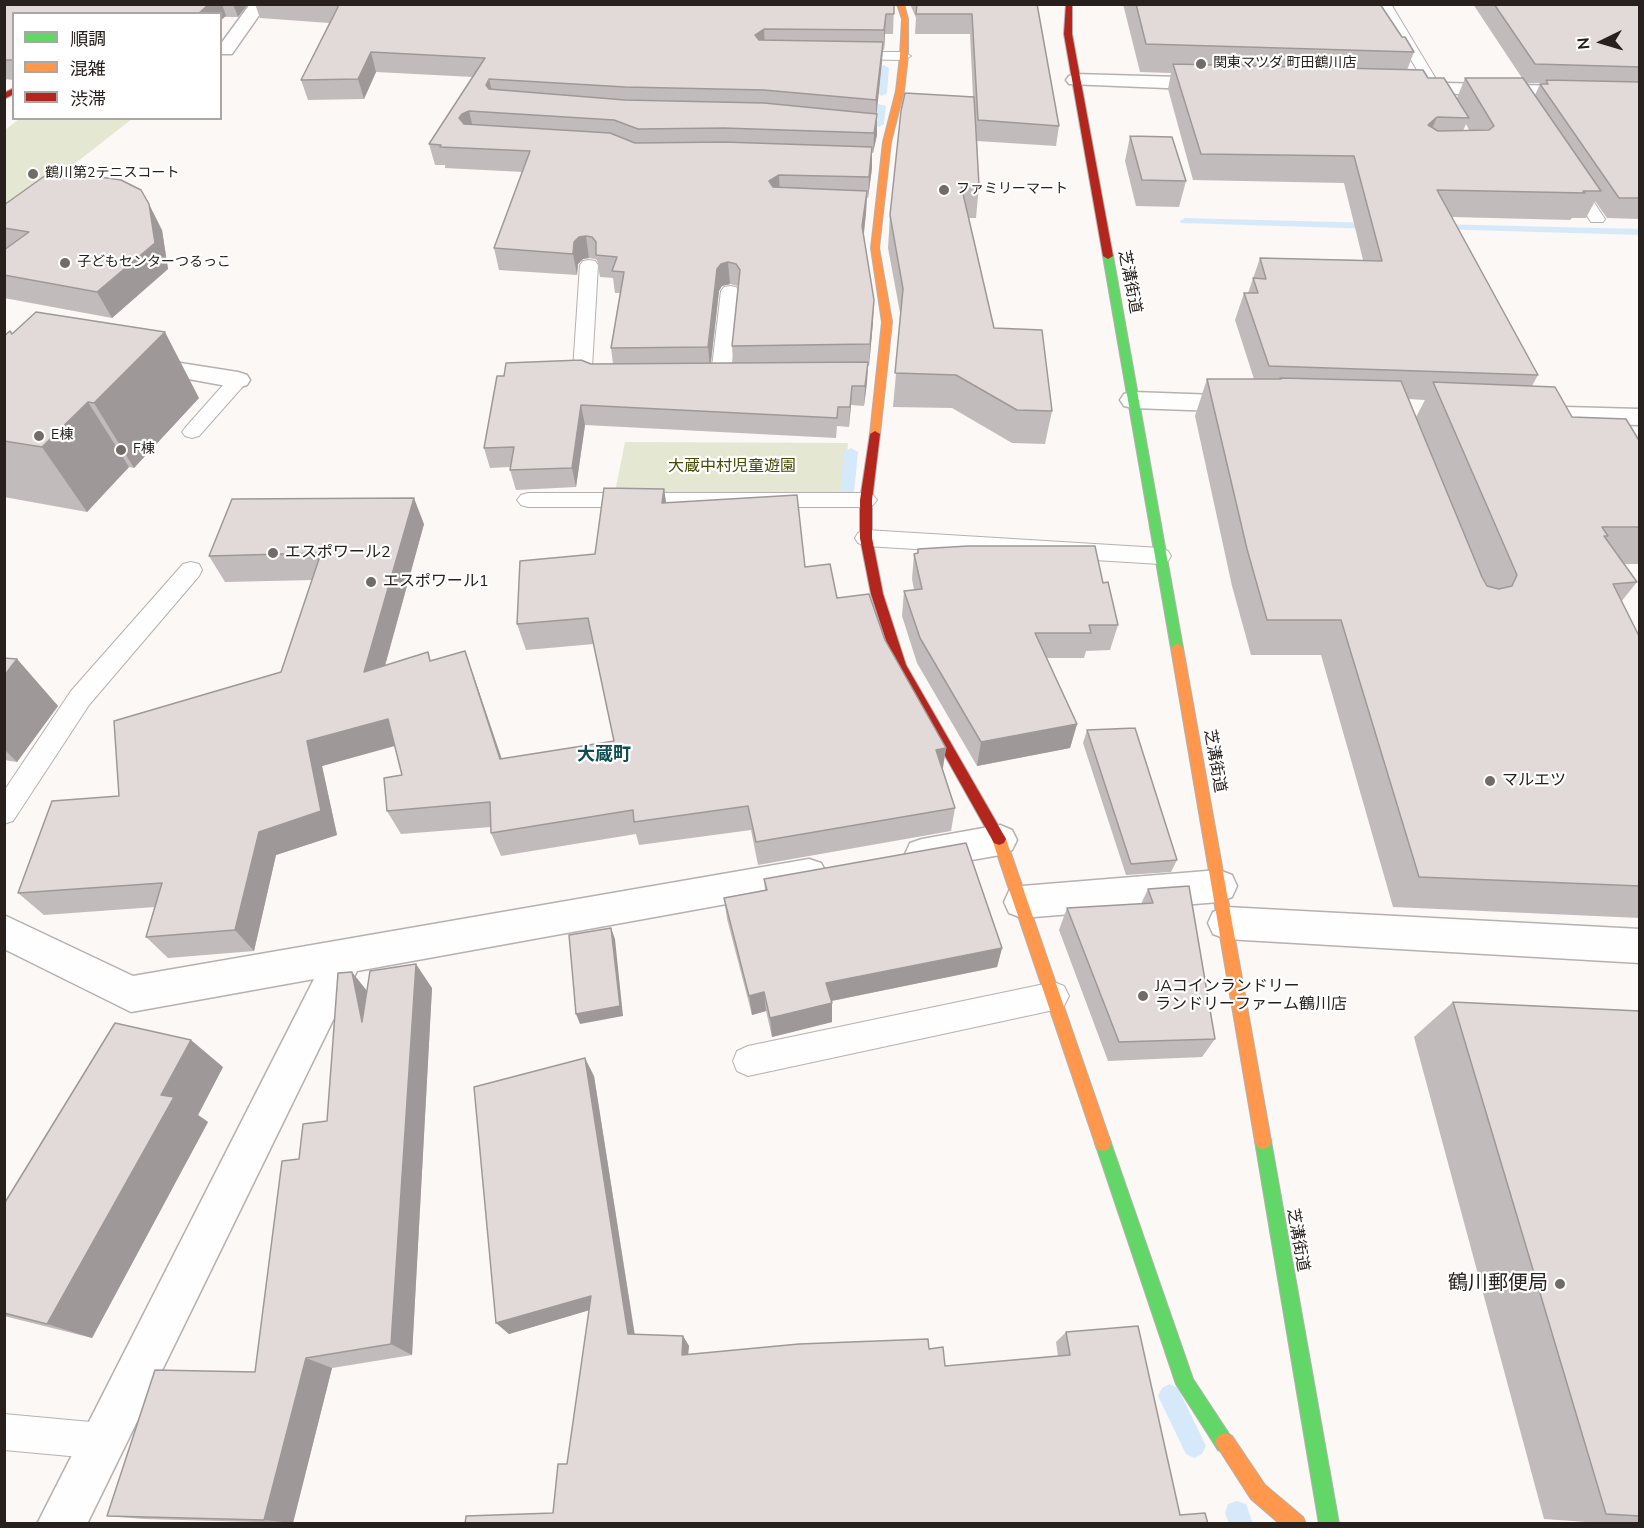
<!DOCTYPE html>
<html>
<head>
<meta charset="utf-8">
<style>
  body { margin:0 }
  #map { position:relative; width:1644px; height:1528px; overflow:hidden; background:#fbf8f6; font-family:"Nunito Sans","Noto Sans JP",sans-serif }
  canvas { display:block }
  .frame { position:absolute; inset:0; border:6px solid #28201c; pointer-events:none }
  .legend { position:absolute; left:12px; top:12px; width:210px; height:108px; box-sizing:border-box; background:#fff; border:2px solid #a9a6a4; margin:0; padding:8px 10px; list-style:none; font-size:18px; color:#28201c }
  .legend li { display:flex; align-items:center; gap:12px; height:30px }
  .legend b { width:30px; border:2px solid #a9a6a4 }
  .north { position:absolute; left:1572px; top:12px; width:60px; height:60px; -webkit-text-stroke:4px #fff; paint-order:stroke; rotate:265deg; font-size:16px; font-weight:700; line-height:24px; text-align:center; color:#28201c }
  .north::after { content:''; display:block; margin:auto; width:21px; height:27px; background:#28201c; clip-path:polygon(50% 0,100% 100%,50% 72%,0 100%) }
</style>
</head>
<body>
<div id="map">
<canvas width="1644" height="1528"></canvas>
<div class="frame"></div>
<ul class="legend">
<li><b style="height:8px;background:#63d668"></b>順調</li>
<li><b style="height:8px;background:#ff974d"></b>混雑</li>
<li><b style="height:8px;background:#b3261e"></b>渋滞</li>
</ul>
<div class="north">N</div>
</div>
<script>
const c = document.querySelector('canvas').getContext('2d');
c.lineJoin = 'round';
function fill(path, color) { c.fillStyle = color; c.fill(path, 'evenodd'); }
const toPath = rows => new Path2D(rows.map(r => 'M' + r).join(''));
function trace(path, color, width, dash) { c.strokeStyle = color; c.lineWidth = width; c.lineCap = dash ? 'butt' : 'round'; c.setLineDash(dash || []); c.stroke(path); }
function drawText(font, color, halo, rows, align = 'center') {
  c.font = font + ' "Nunito Sans","Noto Sans JP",sans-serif'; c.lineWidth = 4.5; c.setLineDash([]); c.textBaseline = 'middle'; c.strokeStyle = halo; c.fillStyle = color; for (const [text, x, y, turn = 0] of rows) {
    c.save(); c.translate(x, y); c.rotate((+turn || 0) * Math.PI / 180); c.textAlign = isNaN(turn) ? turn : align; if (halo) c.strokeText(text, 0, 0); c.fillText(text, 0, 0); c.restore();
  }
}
fill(toPath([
  [19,119,132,119,5,218,5,130],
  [625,442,848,443,844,493,615,492]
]), '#e4e7d2');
fill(toPath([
  [884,65,889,68,887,93,882,96,877,93,879,68,884,65],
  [878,104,886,106,884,124,879,127,874,124,878,104],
  [1185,218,1376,223,1381,226,1376,229,1181,223,1180,221,1185,218],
  [1438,224,1640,229,1640,235,1434,229,1433,227,1438,224],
  [851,448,858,452,854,493,847,498,840,493,844,452,851,448],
  [1170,1384,1178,1388,1206,1446,1202,1454,1194,1458,1186,1454,1158,1396,1162,1388,1170,1384],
  [1237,1501,1246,1504,1253,1524,1229,1524,1225,1513,1228,1504,1237,1501]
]), '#d6e9fa');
const lane = toPath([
  [1378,4,1391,4,1454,109,1452,112,1442,112,1378,4],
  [848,52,904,52,911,56,904,60,843,59,841,56,843,53,848,52],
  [1572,176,1580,181,1605,219,1603,222,1591,222,1589,219,1564,181,1572,176],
  [589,260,595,261,598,265,592,367,614,374,617,378,614,382,607,384,575,374,573,370,580,265,583,261,589,260],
  [730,286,736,287,739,291,731,375,728,379,721,381,714,379,711,375,721,291,724,287,730,286],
  [238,374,245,376,248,380,245,384,199,436,192,438,185,436,182,432,185,428,231,376,238,374],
  [528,493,866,493,873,495,877,500,873,505,866,507,528,507,521,505,517,500,521,495,528,493],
  [866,530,1160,548,1168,551,1171,556,1168,561,1160,564,866,546,858,543,855,538,858,533,866,530],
  [191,562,199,564,202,570,199,576,89,705,13,821,4,824,4,791,71,691,183,564,191,562],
  [1054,982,1064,986,1069,996,1064,1006,1054,1010,748,1076,737,1071,733,1061,737,1051,748,1046,1054,982],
  [4,1414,102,1423,115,1428,120,1441,115,1454,102,1459,4,1450,4,1414]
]);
const street = toPath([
  [250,4,267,4,232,54,220,54,220,45,250,4],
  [1075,74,1214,78,1221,80,1223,84,1221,88,1214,90,1069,84,1066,80,1069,76,1075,74],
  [1407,82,1640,88,1640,100,1400,92,1398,88,1400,84,1407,82],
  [142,357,238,372,247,375,250,380,247,385,238,388,133,369,130,364,133,359,142,357],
  [1133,392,1245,396,1254,398,1258,404,1254,410,1245,412,1133,408,1124,406,1120,400,1124,394,1133,392],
  [1527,406,1640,409,1640,425,1527,422,1518,420,1514,414,1518,408,1527,406],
  [1000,825,1012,830,1017,840,1012,850,1000,855,922,869,910,865,905,854,910,843,922,839,1000,825],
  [809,859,821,863,827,874,821,885,809,889,357,971,87,1524,37,1524,314,979,131,1012,4,949,4,915,133,976,809,859],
  [1219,870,1232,875,1237,886,1232,897,1219,902,1022,918,1009,913,1004,902,1009,891,1022,886,1219,870],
  [1226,907,1640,929,1640,963,1226,939,1213,934,1208,923,1213,912,1226,907]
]);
const fast = toPath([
  [1108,253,1113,256,1183,648,1177,653,1171,648,1103,256,1108,253],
  [1263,1133,1269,1135,1271,1141,1339,1524,1319,1524,1255,1141,1257,1135,1263,1133],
  [1103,1135,1109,1137,1111,1143,1193,1379,1235,1443,1232,1450,1225,1453,1218,1450,1176,1384,1095,1143,1097,1137,1103,1135]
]);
const slow = toPath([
  [897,4,904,4,908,19,908,56,904,91,891,142,879,248,892,322,880,434,875,437,870,434,882,322,871,248,883,142,896,91,900,56,902,19,897,4],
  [1177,643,1183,648,1271,1141,1269,1147,1263,1149,1257,1147,1255,1141,1171,648,1177,643],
  [999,833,1004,835,1006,839,1111,1143,1109,1149,1103,1151,1097,1149,1095,1143,992,839,994,835,999,833],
  [1225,1433,1232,1436,1265,1485,1303,1517,1306,1524,1280,1524,1251,1499,1215,1443,1218,1436,1225,1433]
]);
const jam = toPath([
  [1066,4,1072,4,1072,34,1113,256,1108,259,1103,256,1064,34,1066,4],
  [14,88,14,94,4,99,4,93,14,88],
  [875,431,880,434,872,500,872,538,883,594,906,665,1006,839,1004,843,999,845,994,843,894,665,871,594,860,538,860,500,870,434,875,431]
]);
trace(lane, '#b6b1ae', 2);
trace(street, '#b6b1ae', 3);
trace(fast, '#b6b1ae', 2);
trace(slow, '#b6b1ae', 2);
trace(jam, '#b6b1ae', 2);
fill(lane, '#fefefe');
fill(street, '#fefefe');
fill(fast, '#63d668');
fill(slow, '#ff974d');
fill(jam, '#b3261e');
fill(toPath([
  [4,4,248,4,238,17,14,14,14,80,4,79],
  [255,4,892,4,892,5,894,5,893,34,885,34,884,50,883,50,876,114,877,114,877,135,873,153,872,153,872,168,868,198,867,198,866,213,864,234,873,322,869,366,868,366,867,382,864,406,851,405,849,427,837,426,836,438,585,425,576,487,516,490,510,470,510,467,490,468,484,448,504,376,591,364,613,364,611,348,620,293,615,293,613,278,600,277,597,260,595,259,589,258,583,259,578,264,577,275,499,270,494,248,523,172,445,168,445,165,435,165,429,144,473,77,376,72,364,99,308,100,301,80,329,23,260,18],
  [730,284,738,286,732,346,733,363,711,364,719,291,722,286],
  [910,4,1037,4,1059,126,1056,146,977,141,979,185,976,218,969,218,994,328,1052,411,1045,444,1012,443,952,408,893,407,901,318,888,248,890,215,973,97,970,34,915,34,916,18],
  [1123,4,1380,4,1402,37,1414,52,1407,70,1428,78,1457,98,1465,78,1522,78,1473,4,1640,4,1640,219,1607,218,1595,201,1586,218,1572,218,1570,220,1452,217,1538,375,1532,386,1572,417,1640,442,1640,564,1624,564,1637,582,1621,602,1640,638,1640,918,1393,907,1321,655,1251,655,1232,586,1195,416,1207,379,1254,379,1235,320,1244,293,1248,293,1260,258,1363,260,1344,183,1193,180,1168,89,1171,73,1140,72],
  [1526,83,1544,83,1540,84,1535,95],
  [1466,124,1469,130,1463,131],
  [1409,399,1425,400,1416,417],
  [1130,136,1186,181,1179,207,1136,206,1125,161],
  [4,205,162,230,168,269,112,318,4,298],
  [12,334,199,398,134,468,129,467,87,512,4,497,4,336],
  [664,489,666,502,805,567,885,640,946,748,943,769,955,808,951,831,758,865,751,830,639,845,636,834,501,856,491,833,491,827,401,834,387,811,402,775,395,746,322,766,337,835,276,855,254,951,168,958,146,937,155,907,44,915,18,893,119,796,281,672,312,580,225,582,209,556,424,524,385,666,432,661,474,677,502,759,614,741,594,644,526,650,517,624],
  [918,549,1103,583,1118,625,1110,650,1086,651,1084,658,1047,658,1077,724,1070,748,977,766,917,663,902,616,904,591,914,590,912,579,914,554,917,554],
  [4,658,17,659,58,706,17,762,4,760],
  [1087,730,1177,860,1171,872,1126,875,1083,743],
  [764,879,1002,948,997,967,832,1001,832,1022,772,1037,766,1011,752,1015,727,919,724,898,765,890],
  [1148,889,1215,1039,1202,1057,1108,1061,1059,930,1067,908,1141,904],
  [432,988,412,1355,332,1368,293,1523,144,1519,107,1516,255,1372,327,1121,367,992],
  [1453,1002,1640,1011,1640,1524,1614,1524,1544,1519,1414,1037],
  [223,1067,198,1115,208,1122,92,1338,4,1316,4,1204],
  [594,1076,635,1335,683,1336,689,1346,688,1355,929,1349,945,1366,1058,1356,1056,1342,1066,1332,1180,1515,1208,1524,553,1513,567,1464,589,1310,509,1334,496,1323]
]), '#c2bbbb');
fill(toPath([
  [209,4,222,4,226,16,220,21,220,14,198,14],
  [233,4,248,4,238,17],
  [886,14,885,34,884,50,884,30],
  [764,29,765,49,755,35],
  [883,42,882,62,876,120,876,100],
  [371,52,376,72,364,99,358,79],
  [489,79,494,99,486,85],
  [469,111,474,132,467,134,459,118,462,114],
  [877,114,877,135,873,153,874,133],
  [1437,117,1426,143,1428,125],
  [872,147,872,168,868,198,869,177],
  [779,175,780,196,770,202,769,181],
  [867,191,866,213,862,248,862,226],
  [149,204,162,230,168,269,112,318,97,292],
  [586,236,589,258,583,259,578,264,577,275,573,254,574,242,579,237],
  [728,262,730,284,722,286,719,291,710,369,708,347,717,269,721,264],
  [874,300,873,322,869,366,870,344],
  [165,332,199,398,134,468,94,403],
  [868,362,867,382,864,406,865,386],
  [852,386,851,405,849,427,850,407],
  [88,402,129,467,87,512,42,447],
  [581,405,585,425,576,487,572,468],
  [664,489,668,516,662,503],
  [414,498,424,524,376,698,364,672],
  [465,651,474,677,510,784,500,759],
  [17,659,58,706,17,762,4,749,4,676],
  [388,719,401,744,322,766,337,835,276,855,254,951,235,930,259,832,307,741],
  [1077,724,1070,748,977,766,981,742],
  [946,748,942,772,936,750],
  [611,928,615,939,623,1016,580,1024,576,1014],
  [1002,948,997,967,826,1002,826,983],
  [416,964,432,988,412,1355,391,1344],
  [352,972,371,996,362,1022],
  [764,992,766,1011,752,1015,749,996],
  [832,1003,832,1022,772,1037,770,1018],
  [191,1040,223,1067,198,1115,208,1122,92,1338,47,1324,161,1095],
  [585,1058,594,1076,636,1344,628,1334],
  [591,1296,600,1307,509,1334,496,1323],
  [683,1336,689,1346,687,1364,682,1355],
  [306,1358,332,1368,293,1523,264,1520]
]), '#9e9998');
const building = toPath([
  [4,4,209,4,198,14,14,14,14,60,4,60,4,4],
  [336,4,869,4,894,5,894,14,886,14,884,30,764,29,755,35,759,40,883,42,876,100,764,90,625,87,489,79,486,85,489,89,625,100,764,103,877,114,874,133,724,128,638,129,614,120,469,111,462,114,459,118,464,124,610,133,635,143,724,142,872,147,869,177,779,175,769,181,773,187,867,191,862,226,874,300,870,344,732,346,740,270,736,264,728,262,721,264,717,269,708,347,611,348,624,272,612,271,617,257,596,255,596,242,592,237,586,236,579,237,574,242,573,254,494,248,530,151,440,147,441,145,429,144,485,58,371,52,358,79,301,80,339,5,336,4],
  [917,4,1037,4,1059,126,978,120,972,14,916,14,917,4],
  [1136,4,1380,4,1402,37,1405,37,1414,52,1146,44,1136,4],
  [1494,4,1640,4,1640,67,1535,64,1494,4],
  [1173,64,1423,70,1428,78,1444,78,1469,118,1437,117,1428,125,1438,131,1489,130,1494,126,1465,78,1523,78,1601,191,1583,191,1585,193,1437,190,1538,375,1269,366,1244,293,1258,293,1253,278,1266,279,1260,258,1382,261,1354,156,1201,154,1173,64],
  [1546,80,1640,82,1640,198,1619,198,1540,84,1548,84,1546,80],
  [905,93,974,97,979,185,961,185,994,328,1042,330,1052,411,1017,410,956,375,895,373,903,289,890,215,901,111,905,93],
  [1130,136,1172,137,1186,181,1142,180,1130,136],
  [53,170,121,180,141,190,149,204,155,243,97,292,4,275,4,250,29,232,4,228,4,205,53,170],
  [36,312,165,332,94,403,88,402,42,447,4,441,4,336,10,331,12,334,36,312],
  [581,360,591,364,868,362,865,386,852,386,850,407,838,407,837,418,581,405,572,468,510,470,514,447,484,448,497,376,504,376,506,363,581,360],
  [1280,378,1401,381,1482,577,1487,586,1499,589,1512,586,1517,575,1433,382,1555,387,1572,417,1626,419,1640,442,1640,527,1602,527,1608,536,1604,536,1637,582,1613,584,1640,638,1640,886,1419,877,1341,620,1267,620,1247,549,1207,379,1281,379,1280,378],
  [604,488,664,489,662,503,797,495,805,567,830,564,837,598,869,594,885,640,946,748,936,750,955,808,756,842,748,806,634,822,633,810,491,833,490,802,387,811,384,778,402,775,388,719,307,741,321,811,259,832,235,930,146,937,162,883,18,893,52,801,119,796,114,721,281,672,321,553,209,556,232,499,414,498,364,672,428,652,430,661,465,651,500,759,614,741,588,618,517,624,520,561,595,554,604,488],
  [968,546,1095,546,1103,583,1108,582,1118,625,1089,625,1091,633,1035,633,1077,724,981,742,920,638,904,591,922,589,914,554,918,553,918,549,968,546],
  [4,658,17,659,4,676,4,658],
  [1135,728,1177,860,1131,864,1087,730,1135,728],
  [966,843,1002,948,826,983,832,1003,770,1018,764,992,749,996,724,898,767,890,764,879,966,843],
  [1189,886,1215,1039,1119,1042,1067,908,1153,903,1148,889,1189,886],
  [611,928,620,1006,576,1014,569,935,611,928],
  [416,964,391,1344,306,1358,264,1520,107,1516,155,1370,255,1372,282,1161,299,1159,303,1124,327,1121,338,973,352,972,362,1022,370,971,416,964],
  [1453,1002,1640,1011,1640,1516,1606,1514,1453,1002],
  [115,1023,191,1040,161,1095,174,1097,47,1324,4,1313,4,1204,115,1023],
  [585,1058,628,1334,683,1336,682,1355,799,1344,928,1339,929,1349,943,1347,945,1366,1070,1355,1066,1332,1138,1326,1180,1515,1205,1513,1208,1524,465,1524,466,1516,553,1513,558,1464,567,1464,591,1296,496,1323,474,1087,585,1058]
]);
fill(building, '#e1dad9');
trace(building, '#9e9998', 1.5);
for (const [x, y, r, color] of [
  [1201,64,6,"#726c68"],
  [33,174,6,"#726c68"],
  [944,190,6,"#726c68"],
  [65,263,6,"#726c68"],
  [39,436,6,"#726c68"],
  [121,450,6,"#726c68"],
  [273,553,6,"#726c68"],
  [371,582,6,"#726c68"],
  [1490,781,6,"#726c68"],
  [1143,996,6,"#726c68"],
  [1560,1284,6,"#726c68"]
]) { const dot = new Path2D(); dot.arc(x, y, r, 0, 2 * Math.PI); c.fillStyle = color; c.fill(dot); trace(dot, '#fff', 2); }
drawText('14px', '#28201c', '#fff', [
  ["関東マツダ 町田鶴川店",1213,64],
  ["鶴川第2テニスコート",45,174],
  ["ファミリーマート",956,190],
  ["子どもセンターつるっこ",77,263],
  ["E棟",51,436],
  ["F棟",133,450]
], 'left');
drawText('16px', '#28201c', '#fff', [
  ["芝溝街道",1129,282,79],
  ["芝溝街道",1214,761,80],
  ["芝溝街道",1297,1240,80]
]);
drawText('16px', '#444b03', '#fff', [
  ["大蔵中村児童遊園",732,467]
]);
drawText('16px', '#28201c', '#fff', [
  ["エスポワール2",285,553],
  ["エスポワール1",383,582],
  ["マルエツ",1502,781],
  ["JAコインランドリー",1155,987],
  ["ランドリーファーム鶴川店",1155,1005]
], 'left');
drawText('bold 18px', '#0e4d53', '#fff', [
  ["大蔵町",604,756]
]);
drawText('20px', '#28201c', '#fff', [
  ["鶴川郵便局",1548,1284]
], 'right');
</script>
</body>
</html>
